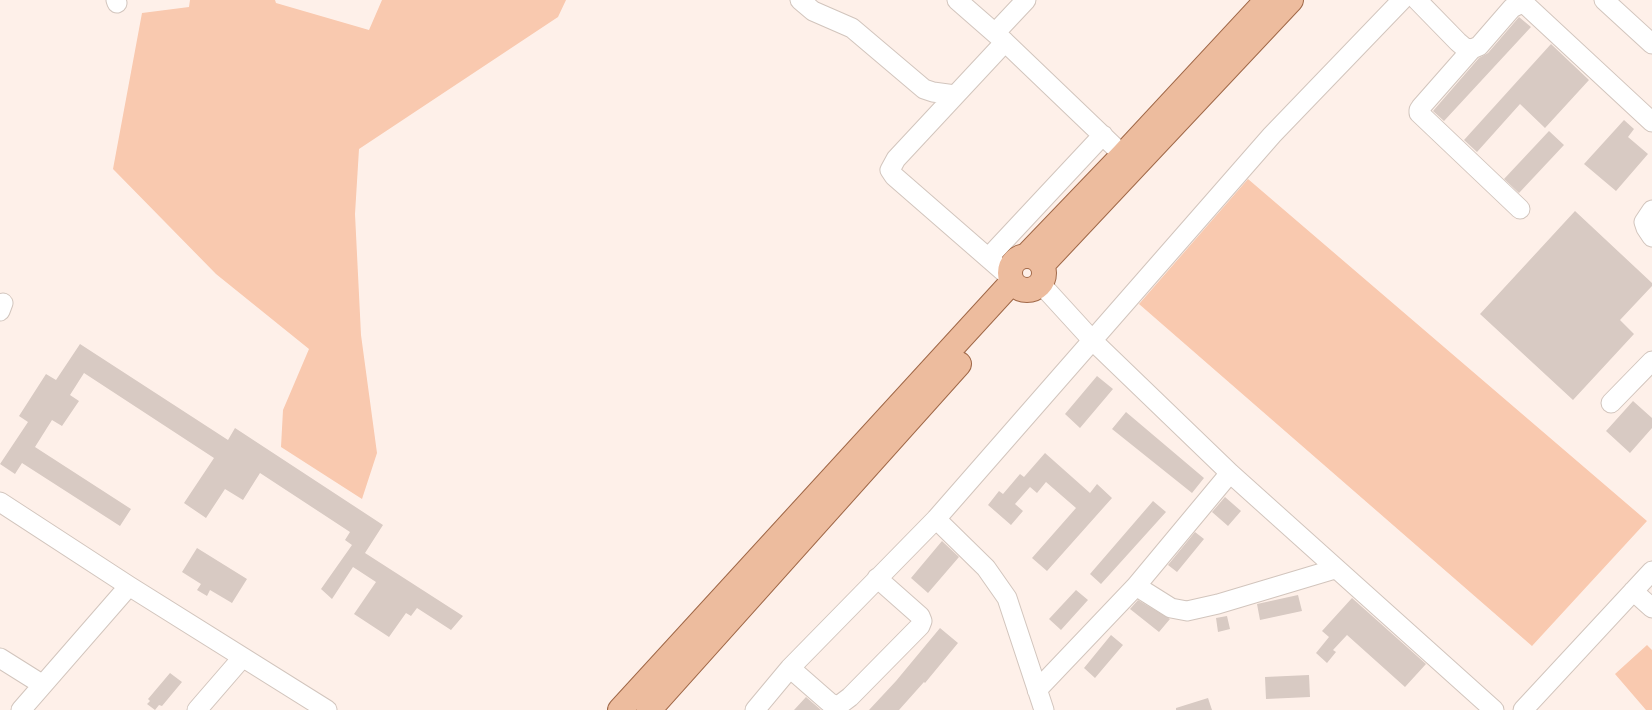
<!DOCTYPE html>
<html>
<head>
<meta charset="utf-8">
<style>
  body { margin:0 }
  canvas { display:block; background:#fef0e9 }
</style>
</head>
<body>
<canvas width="1652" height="710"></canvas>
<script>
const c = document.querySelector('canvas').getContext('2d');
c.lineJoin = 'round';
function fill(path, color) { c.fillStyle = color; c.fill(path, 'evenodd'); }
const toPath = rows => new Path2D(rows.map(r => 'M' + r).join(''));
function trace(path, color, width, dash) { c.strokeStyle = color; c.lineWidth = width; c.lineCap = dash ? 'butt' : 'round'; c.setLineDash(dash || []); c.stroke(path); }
fill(toPath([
  [190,0,275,0,276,3,369,30,382,0,566,0,558,17,359,149,355,214,361,335,377,453,362,499,281,447,283,410,309,349,216,274,113,169,142,13,189,7],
  [1248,179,1647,521,1532,646,1139,304],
  [1647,645,1652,650,1652,710,1646,710,1615,674]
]), '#f9c9af');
fill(toPath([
  [1519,17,1531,27,1444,121,1433,111,1479,58,1488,53],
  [1551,44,1589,80,1545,128,1520,104,1477,152,1464,140],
  [1624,120,1634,129,1628,137,1648,154,1616,191,1584,164],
  [1549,131,1564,145,1519,193,1504,179],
  [1575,211,1652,283,1652,286,1620,320,1634,334,1573,400,1480,314],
  [80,344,228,440,235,428,383,525,365,553,463,616,451,630,417,608,411,616,406,613,389,637,354,614,376,582,353,567,332,599,321,589,352,545,345,540,350,532,260,473,243,500,225,489,206,518,184,503,214,458,84,373,70,395,79,401,62,426,52,420,35,447,131,509,120,526,22,463,15,474,0,464,28,422,19,416,46,374,56,380],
  [1097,376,1113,389,1080,428,1065,414],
  [1633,401,1652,418,1652,428,1630,453,1606,431],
  [1126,412,1204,478,1192,493,1112,429],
  [1045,453,1090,493,1097,484,1112,498,1047,571,1032,558,1076,508,1046,482,1037,493,1030,487,1015,504,1023,511,1011,525,988,505,999,491,1003,494,1020,474,1024,477],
  [1225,497,1241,511,1228,526,1212,512],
  [1153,501,1166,512,1101,584,1090,574],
  [1195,532,1204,539,1177,572,1168,565],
  [942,541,959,557,928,593,911,578],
  [197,548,247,579,232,603,210,590,207,596,197,590,201,584,182,572],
  [1076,590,1088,600,1061,630,1049,619],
  [1298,595,1302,611,1260,620,1257,604],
  [1352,598,1426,664,1405,687,1347,635,1333,650,1336,652,1327,663,1316,653,1329,637,1322,631],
  [1138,600,1170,619,1159,632,1130,609],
  [1227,616,1230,629,1218,632,1216,618],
  [940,628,958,643,925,683,924,682,899,710,869,710,896,681],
  [1111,635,1123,645,1095,678,1084,668],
  [170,673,182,682,162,706,159,705,155,710,147,704,150,701,148,699],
  [1309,675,1310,697,1266,699,1265,677],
  [806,697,821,710,794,710],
  [1208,698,1212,710,1176,710,1176,708]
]), '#d8cac3');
const minor = toPath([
  [116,0,117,3],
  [800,0,813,11,852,28,924,89,933,92,955,95],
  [957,0,1005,42,1123,155],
  [1417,0,1458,42,1465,48,1472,49,1479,46,1512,8,1520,4,1526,5,1652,122],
  [1604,0,1652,44],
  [995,33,1026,0],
  [1005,42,896,159,890,170,894,176,1010,277],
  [1472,49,1421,107,1419,110,1419,113,1520,209],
  [1652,210,1644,222,1646,228,1652,237],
  [988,258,1103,135],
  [1040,283,1093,341,1230,473,1494,710],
  [0,311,3,303],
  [1611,403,1652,361],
  [0,502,129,586,327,710],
  [936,519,986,568,1007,598,1044,710],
  [1136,586,1171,608,1187,611,1218,604,1335,569],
  [1633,591,1652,608],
  [0,658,43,685],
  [790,668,830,703,838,706,850,697,920,626,922,621,920,616,877,578],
  [1037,690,1136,586,1230,473],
  [21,710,129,586],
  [197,710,242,658],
  [755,710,790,668,936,519,1272,135,1402,0],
  [1523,710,1652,571]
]);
const major = toPath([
  '1010 273a17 17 0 1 1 34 0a17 17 0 1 1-34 0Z',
  [1026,256,1123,155,1267,0],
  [1042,265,1291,0],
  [620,710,1012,282],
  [649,710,959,364]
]);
trace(minor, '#d2c5bd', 21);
trace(major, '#a06848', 26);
trace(minor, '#fff', 19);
trace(major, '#edbc9e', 24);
</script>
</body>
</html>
